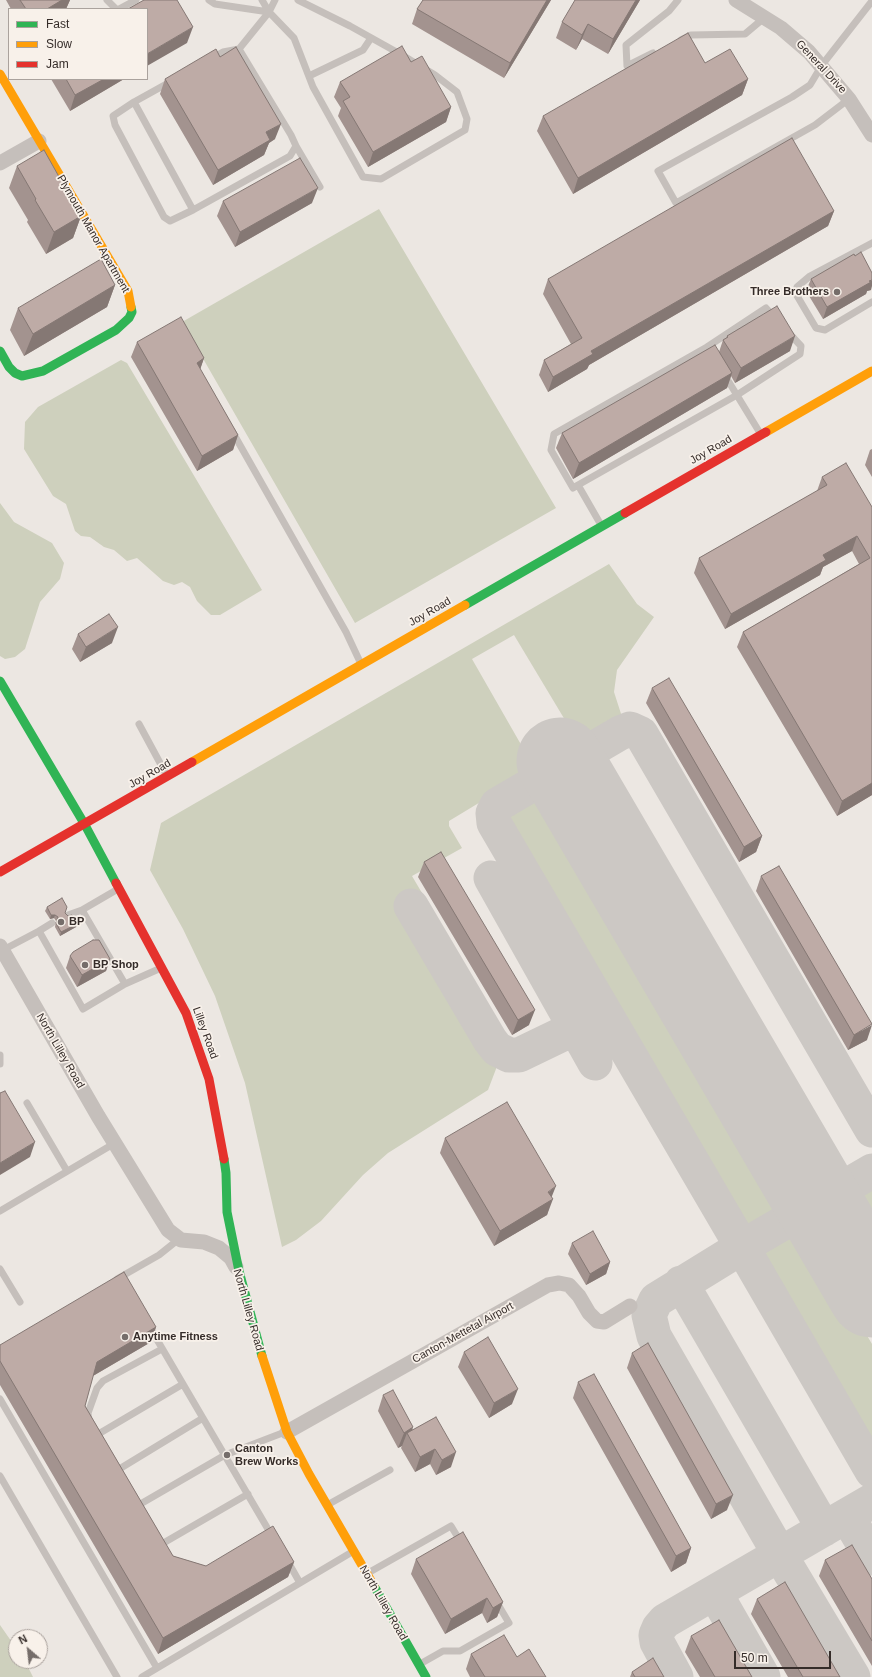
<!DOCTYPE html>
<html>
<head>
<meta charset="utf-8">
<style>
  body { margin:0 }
  #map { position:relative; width:872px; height:1677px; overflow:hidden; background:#ece7e2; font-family:Helvetica,sans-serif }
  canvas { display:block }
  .legend { position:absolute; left:8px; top:8px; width:140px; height:72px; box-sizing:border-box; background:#f8f1ea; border:1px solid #aaa29d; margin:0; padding:5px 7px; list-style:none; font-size:12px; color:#352c29 }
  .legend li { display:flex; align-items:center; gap:8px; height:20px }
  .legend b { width:20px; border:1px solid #aaa29d }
  .north { position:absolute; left:8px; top:1629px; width:40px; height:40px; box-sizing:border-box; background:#f8f1ea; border:1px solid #aaa29d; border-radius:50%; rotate:332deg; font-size:11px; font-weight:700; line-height:16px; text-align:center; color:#352c29 }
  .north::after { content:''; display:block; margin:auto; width:14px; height:18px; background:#756d6a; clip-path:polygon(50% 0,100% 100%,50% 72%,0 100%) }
  .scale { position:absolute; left:734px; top:1651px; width:97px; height:18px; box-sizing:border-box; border:2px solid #352c29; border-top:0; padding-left:5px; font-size:12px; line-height:14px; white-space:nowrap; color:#352c29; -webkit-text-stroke:3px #f8f1ea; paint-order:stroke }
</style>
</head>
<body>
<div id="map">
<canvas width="872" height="1677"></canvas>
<ul class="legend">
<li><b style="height:5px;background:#30b455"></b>Fast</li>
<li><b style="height:5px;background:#ff9f0a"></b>Slow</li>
<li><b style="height:5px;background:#e5322d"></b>Jam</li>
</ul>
<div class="north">N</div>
<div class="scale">50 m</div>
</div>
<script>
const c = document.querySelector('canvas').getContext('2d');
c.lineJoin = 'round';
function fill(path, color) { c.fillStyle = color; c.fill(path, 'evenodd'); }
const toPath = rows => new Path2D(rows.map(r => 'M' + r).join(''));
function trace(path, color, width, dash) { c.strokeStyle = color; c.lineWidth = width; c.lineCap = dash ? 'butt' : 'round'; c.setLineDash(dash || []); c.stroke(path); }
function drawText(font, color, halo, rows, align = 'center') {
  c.font = font + ' Helvetica,sans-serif'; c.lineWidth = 3.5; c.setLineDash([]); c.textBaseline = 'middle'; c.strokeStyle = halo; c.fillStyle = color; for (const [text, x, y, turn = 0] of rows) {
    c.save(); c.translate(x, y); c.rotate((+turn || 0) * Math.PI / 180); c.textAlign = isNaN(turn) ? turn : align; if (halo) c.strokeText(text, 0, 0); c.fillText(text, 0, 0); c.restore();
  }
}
fill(toPath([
  [379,209,556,508,355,623,182,322],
  [121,360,127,363,262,590,220,615,211,615,197,601,190,587,182,582,174,585,163,581,137,558,127,561,114,550,104,547,90,537,81,536,75,531,66,504,53,496,24,449,25,422,38,407],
  [0,503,14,522,52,543,64,563,60,579,40,602,25,649,15,657,5,659,0,656],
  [609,564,637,604,654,617,617,670,614,692,623,720,580,745,514,635,472,659,535,769,449,821,449,826,462,848,412,876,422,893,401,905,489,1056,496,1061,496,1069,488,1090,388,1153,363,1175,321,1221,296,1240,282,1247,245,1083,215,996,183,929,150,870,161,823],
  [541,794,554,801,782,1191,786,1203,773,1215,746,1227,723,1199,513,837,508,816,525,801],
  [872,1183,872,1247,846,1203,860,1190],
  [802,1226,872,1344,872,1452,771,1283,762,1255,761,1252,770,1244,785,1233],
  [0,1625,16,1648,16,1661,25,1661,33,1677,0,1677]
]), '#ced0bd');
trace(toPath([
  [491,878,595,1063],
  [411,906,490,1040,497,1049,509,1055,519,1055,575,1028],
  [872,1130,641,734,630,729,620,733,497,805,493,813,494,823,742,1247,872,1171],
  [681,1283,824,1529],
  [847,1516,872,1558],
  [715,1593,763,1677],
  [676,1677,657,1642,656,1635,659,1628,665,1621,872,1501],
  [853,1677,780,1555,654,1336,649,1315,656,1300,742,1247,872,1471]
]), '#ccc8c4', 35);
trace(toPath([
  [560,761,872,1294]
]), '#ccc8c4', 87);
trace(toPath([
  [107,0,116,9],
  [209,0,215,4,269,12],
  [262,0,269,12,294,38,313,87,363,177,381,179,465,130,467,119,457,92,435,75,402,55,350,26,298,0],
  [119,9,136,0],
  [681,40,691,35,745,34,764,18],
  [653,53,627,66,626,45,669,11,678,0],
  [212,58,223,52,239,49],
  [309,76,363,50,371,38],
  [170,82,134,102,193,210,290,156,296,146,291,135,239,49,269,12,275,0],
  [849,99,815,125,676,203,658,171,792,97,810,85,822,65,872,1],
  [134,102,113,116,115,125,164,217,170,221,193,210],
  [296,146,320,187],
  [872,243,810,276,797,287,796,294,816,328,825,330,872,302],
  [707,347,766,308,774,317],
  [724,374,760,433],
  [232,431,346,632,361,664],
  [578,485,737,395,800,354,801,346,788,332],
  [601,525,578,485,573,488,551,450,554,434,707,347,713,356],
  [139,724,166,774],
  [68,915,82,910],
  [39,931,52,923],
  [3,950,39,931,83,1009,125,984,82,910,118,889],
  [125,984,161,968],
  [0,1055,0,1064],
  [27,1103,67,1171],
  [0,1211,115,1143],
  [0,1269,20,1302],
  [117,1279,159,1255,179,1239],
  [149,1326,272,1536],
  [0,1399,157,1668],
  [89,1422,88,1413,97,1388,103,1381,162,1349],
  [95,1436,183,1384],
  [116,1471,203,1418],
  [0,1476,117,1677],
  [329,1504,390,1470],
  [137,1506,225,1455,285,1432],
  [160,1545,248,1494],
  [287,1560,300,1583],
  [368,1573,451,1526,462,1544],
  [420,1664,443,1651,460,1651,509,1623,496,1601],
  [142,1677,352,1552]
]), '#c5bfbb', 7);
trace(toPath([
  [736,0,781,28,809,52,849,99,872,135],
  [0,163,39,141],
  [0,946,98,1116,168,1230,181,1240,204,1242,219,1248,231,1258,236,1267],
  [287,1432,548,1285,559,1283,569,1285,579,1296,589,1313,597,1321,604,1322,630,1306]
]), '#c5bfbb', 15);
trace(toPath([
  [0,351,9,367,15,373,22,376,43,371,116,330,129,318,132,312,131,307],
  [465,605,625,513],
  [0,681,85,825,116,883],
  [224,1159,226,1173,227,1212,239,1271,262,1356],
  [374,1586,426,1677]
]), '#30b455', 9);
trace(toPath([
  [0,74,128,291,131,307],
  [766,432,872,371],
  [192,762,465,605],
  [262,1356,287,1432,309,1474,374,1586]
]), '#ff9f0a', 9);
trace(toPath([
  [625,513,766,432],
  [0,872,192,762],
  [116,883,186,1013,209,1079,224,1159]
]), '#e5322d', 9);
fill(toPath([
  [6,0,70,0,66,9,11,9],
  [551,0,504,78,412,24,417,9],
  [640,0,608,54,582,39,576,50,556,38,562,22],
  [220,57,275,139,269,143,264,155,213,185,160,94,165,79],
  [411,62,451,107,446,122,368,167,338,116,341,108,334,97,340,82],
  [705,63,748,79,742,95,573,194,537,131,543,116],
  [51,79,124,79,70,111],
  [17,166,81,216,73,238,46,254,27,222,28,220,9,188],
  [223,201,312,203,235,247,217,216],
  [834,211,828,226,589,365,587,369,548,392,539,375,544,360,571,344,543,294,548,279],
  [811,279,871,290,867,291,866,294,823,319,806,291],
  [115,285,107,307,24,356,10,330,18,308],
  [727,336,790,351,735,383,731,376,727,388,573,479,556,448,562,433,719,352,723,340,726,338],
  [137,342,204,358,200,369,238,435,233,450,197,471,131,357],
  [872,449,872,477,865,465,870,450],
  [822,477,872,507,872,795,837,816,737,647,743,632,859,564,852,551,823,567,820,575,725,629,694,573,699,558,817,491],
  [78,634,112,643,80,662,72,649],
  [652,688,762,836,756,852,739,862,646,703],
  [424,862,529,1025,512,1035,418,877],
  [761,876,867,1040,848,1050,756,891],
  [47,907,65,913,77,924,76,927,60,936,55,927,56,921,54,918,50,919,45,911],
  [70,956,110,959,106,971,77,987,66,968],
  [445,1138,552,1197,547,1215,494,1246,440,1153],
  [572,1243,610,1262,606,1274,586,1285,568,1254],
  [156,1327,151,1342,93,1376,85,1406,173,1556,206,1566,294,1562,288,1577,158,1654,0,1385,0,1345],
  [464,1352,512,1404,489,1418,458,1367],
  [632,1353,727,1510,711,1519,627,1368],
  [578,1382,691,1548,686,1563,671,1572,573,1398],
  [383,1395,413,1430,436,1417,451,1467,436,1475,430,1464,415,1472,401,1448,402,1446,398,1448,378,1411],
  [416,1559,503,1602,497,1617,487,1623,482,1613,445,1634,411,1574],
  [825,1560,872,1579,872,1666,819,1576],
  [757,1599,840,1677,788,1677,751,1614],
  [691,1636,752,1677,700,1677,685,1652],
  [471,1654,517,1657,546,1677,470,1677,466,1669],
  [632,1672,664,1677,630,1677]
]), '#a3938f');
fill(toPath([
  [62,0,70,0,66,9,47,9],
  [547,0,551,0,504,78,510,63],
  [636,0,640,0,608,54,613,39],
  [588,24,582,39,576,50,582,35],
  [193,27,187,43,147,66,147,54],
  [104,79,124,79,70,111,75,95],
  [748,79,742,95,573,194,578,178],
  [451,107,446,122,368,167,373,152],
  [281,124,275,139,269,143,264,155,213,185,218,170,266,132],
  [318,188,312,203,235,247,240,232],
  [834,211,828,226,589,365,587,369,548,392,553,377,591,351],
  [81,216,73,238,46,254,54,232],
  [872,280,872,286,871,290,867,291,866,294,823,319,827,307],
  [115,285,107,307,24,356,33,334],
  [795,336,790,351,735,383,741,368],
  [204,358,199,373,197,363],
  [732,373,727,388,573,479,579,463],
  [238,435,233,450,197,471,202,456],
  [857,536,852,551,823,567,820,575,725,629,731,614,823,555],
  [118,627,112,643,80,662,86,647],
  [872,783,872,795,837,816,842,801],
  [762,836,756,852,739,862,744,847],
  [51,915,55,915,54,918,50,919],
  [77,924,76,927,60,936,61,932],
  [110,959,106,971,77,987,82,975],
  [535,1010,529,1025,512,1035,518,1020],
  [872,1025,867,1040,848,1050,854,1035],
  [35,1142,30,1157,0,1175,0,1163],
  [556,1186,550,1201,553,1199,547,1215,494,1246,500,1231],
  [610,1262,606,1274,586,1285,590,1274],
  [156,1327,151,1342,91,1377,97,1362],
  [518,1389,512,1404,489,1418,494,1403],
  [413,1427,410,1438,407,1433,402,1446,398,1448,404,1433],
  [435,1449,430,1464,415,1472,420,1457],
  [456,1452,451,1467,436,1475,442,1460],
  [733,1495,727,1510,711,1519,716,1504],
  [691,1548,686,1563,671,1572,676,1556],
  [294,1562,288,1577,158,1654,163,1638],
  [487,1598,482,1613,445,1634,451,1619],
  [503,1602,497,1617,487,1623,493,1608]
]), '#857874');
const building = toPath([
  [20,0,62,0,47,9,26,9,20,0],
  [144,0,177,0,193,27,147,54,147,9,128,9,144,0],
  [423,0,547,0,510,63,417,9,423,0],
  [575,0,636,0,613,39,588,24,582,35,562,22,575,0],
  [688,33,705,63,730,49,748,79,578,178,543,116,688,33],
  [402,46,411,62,422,56,451,107,373,152,343,101,350,97,340,82,402,46],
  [236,47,281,124,266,132,270,140,218,170,165,79,216,49,220,57,236,47],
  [66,79,104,79,75,95,66,79],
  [792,138,834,211,591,351,593,354,553,377,544,360,582,338,548,279,792,138],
  [44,150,81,216,54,232,35,200,36,199,17,166,44,150],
  [300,158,318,188,240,232,223,201,300,158],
  [861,252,872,273,872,280,869,281,871,282,827,307,811,279,854,254,855,256,861,252],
  [101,259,115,285,33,334,18,308,101,259],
  [777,306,795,336,741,368,723,340,728,337,727,336,777,306],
  [181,317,204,358,197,363,238,435,202,456,137,342,181,317],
  [715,345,732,373,579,463,562,433,715,345],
  [846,463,872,507,872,783,842,801,743,632,870,558,857,536,823,555,826,560,731,614,699,558,827,485,822,477,846,463],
  [109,614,118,627,86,647,78,634,109,614],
  [669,678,762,836,744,847,652,688,669,678],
  [441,852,535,1010,518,1020,424,862,441,852],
  [779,866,872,1024,854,1035,761,876,779,866],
  [62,898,67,907,65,913,68,916,72,915,77,924,61,932,56,923,58,917,55,915,51,915,47,907,62,898],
  [93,940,99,940,110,959,82,975,70,956,73,952,93,940],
  [5,1091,35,1142,0,1163,0,1093,5,1091],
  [507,1102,556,1186,548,1192,553,1199,500,1231,445,1138,507,1102],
  [593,1231,610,1262,590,1274,572,1243,593,1231],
  [124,1272,156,1327,97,1362,85,1406,173,1556,206,1566,273,1526,294,1562,163,1638,0,1361,0,1345,124,1272],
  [488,1337,518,1389,494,1403,464,1352,488,1337],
  [648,1343,733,1495,716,1504,632,1353,648,1343],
  [594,1374,691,1548,676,1556,578,1382,594,1374],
  [393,1390,413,1427,404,1433,383,1395,393,1390],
  [436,1417,456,1452,442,1460,435,1449,420,1457,407,1433,436,1417],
  [463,1532,503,1602,493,1608,487,1598,451,1619,416,1559,463,1532],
  [852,1545,872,1579,872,1641,825,1560,852,1545],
  [785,1582,840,1677,803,1677,757,1599,785,1582],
  [719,1620,752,1677,715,1677,691,1636,719,1620],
  [504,1635,517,1657,529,1649,546,1677,485,1677,471,1654,504,1635],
  [653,1658,664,1677,635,1677,632,1672,653,1658]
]);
fill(building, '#beaba6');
trace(building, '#857874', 1);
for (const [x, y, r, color] of [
  [837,292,4,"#756d6a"],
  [61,922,4,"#756d6a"],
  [85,965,4,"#756d6a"],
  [125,1337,4,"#756d6a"],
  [227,1455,4,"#756d6a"]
]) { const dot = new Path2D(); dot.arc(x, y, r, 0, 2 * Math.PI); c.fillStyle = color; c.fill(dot); trace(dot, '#f8f1ea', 1.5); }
drawText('11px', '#352c29', '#f8f1ea', [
  ["General Drive",821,67,47],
  ["Plymouth Manor Apartment",93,234,60],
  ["Joy Road",711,450,-30],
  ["Joy Road",430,612,-30],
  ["Joy Road",150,774,-30],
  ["Lilley Road",205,1033,70],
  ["North Lilley Road",60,1051,60],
  ["North Lilley Road",248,1310,74],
  ["Canton-Mettetal Airport",463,1333,-29],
  ["North Lilley Road",383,1603,60]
]);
drawText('bold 11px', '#352c29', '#f8f1ea', [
  ["Three Brothers",829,292,"right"],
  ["BP",69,922],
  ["BP Shop",93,965],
  ["Anytime Fitness",133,1337],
  ["Canton",235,1449],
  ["Brew Works",235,1462]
], 'left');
</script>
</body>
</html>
